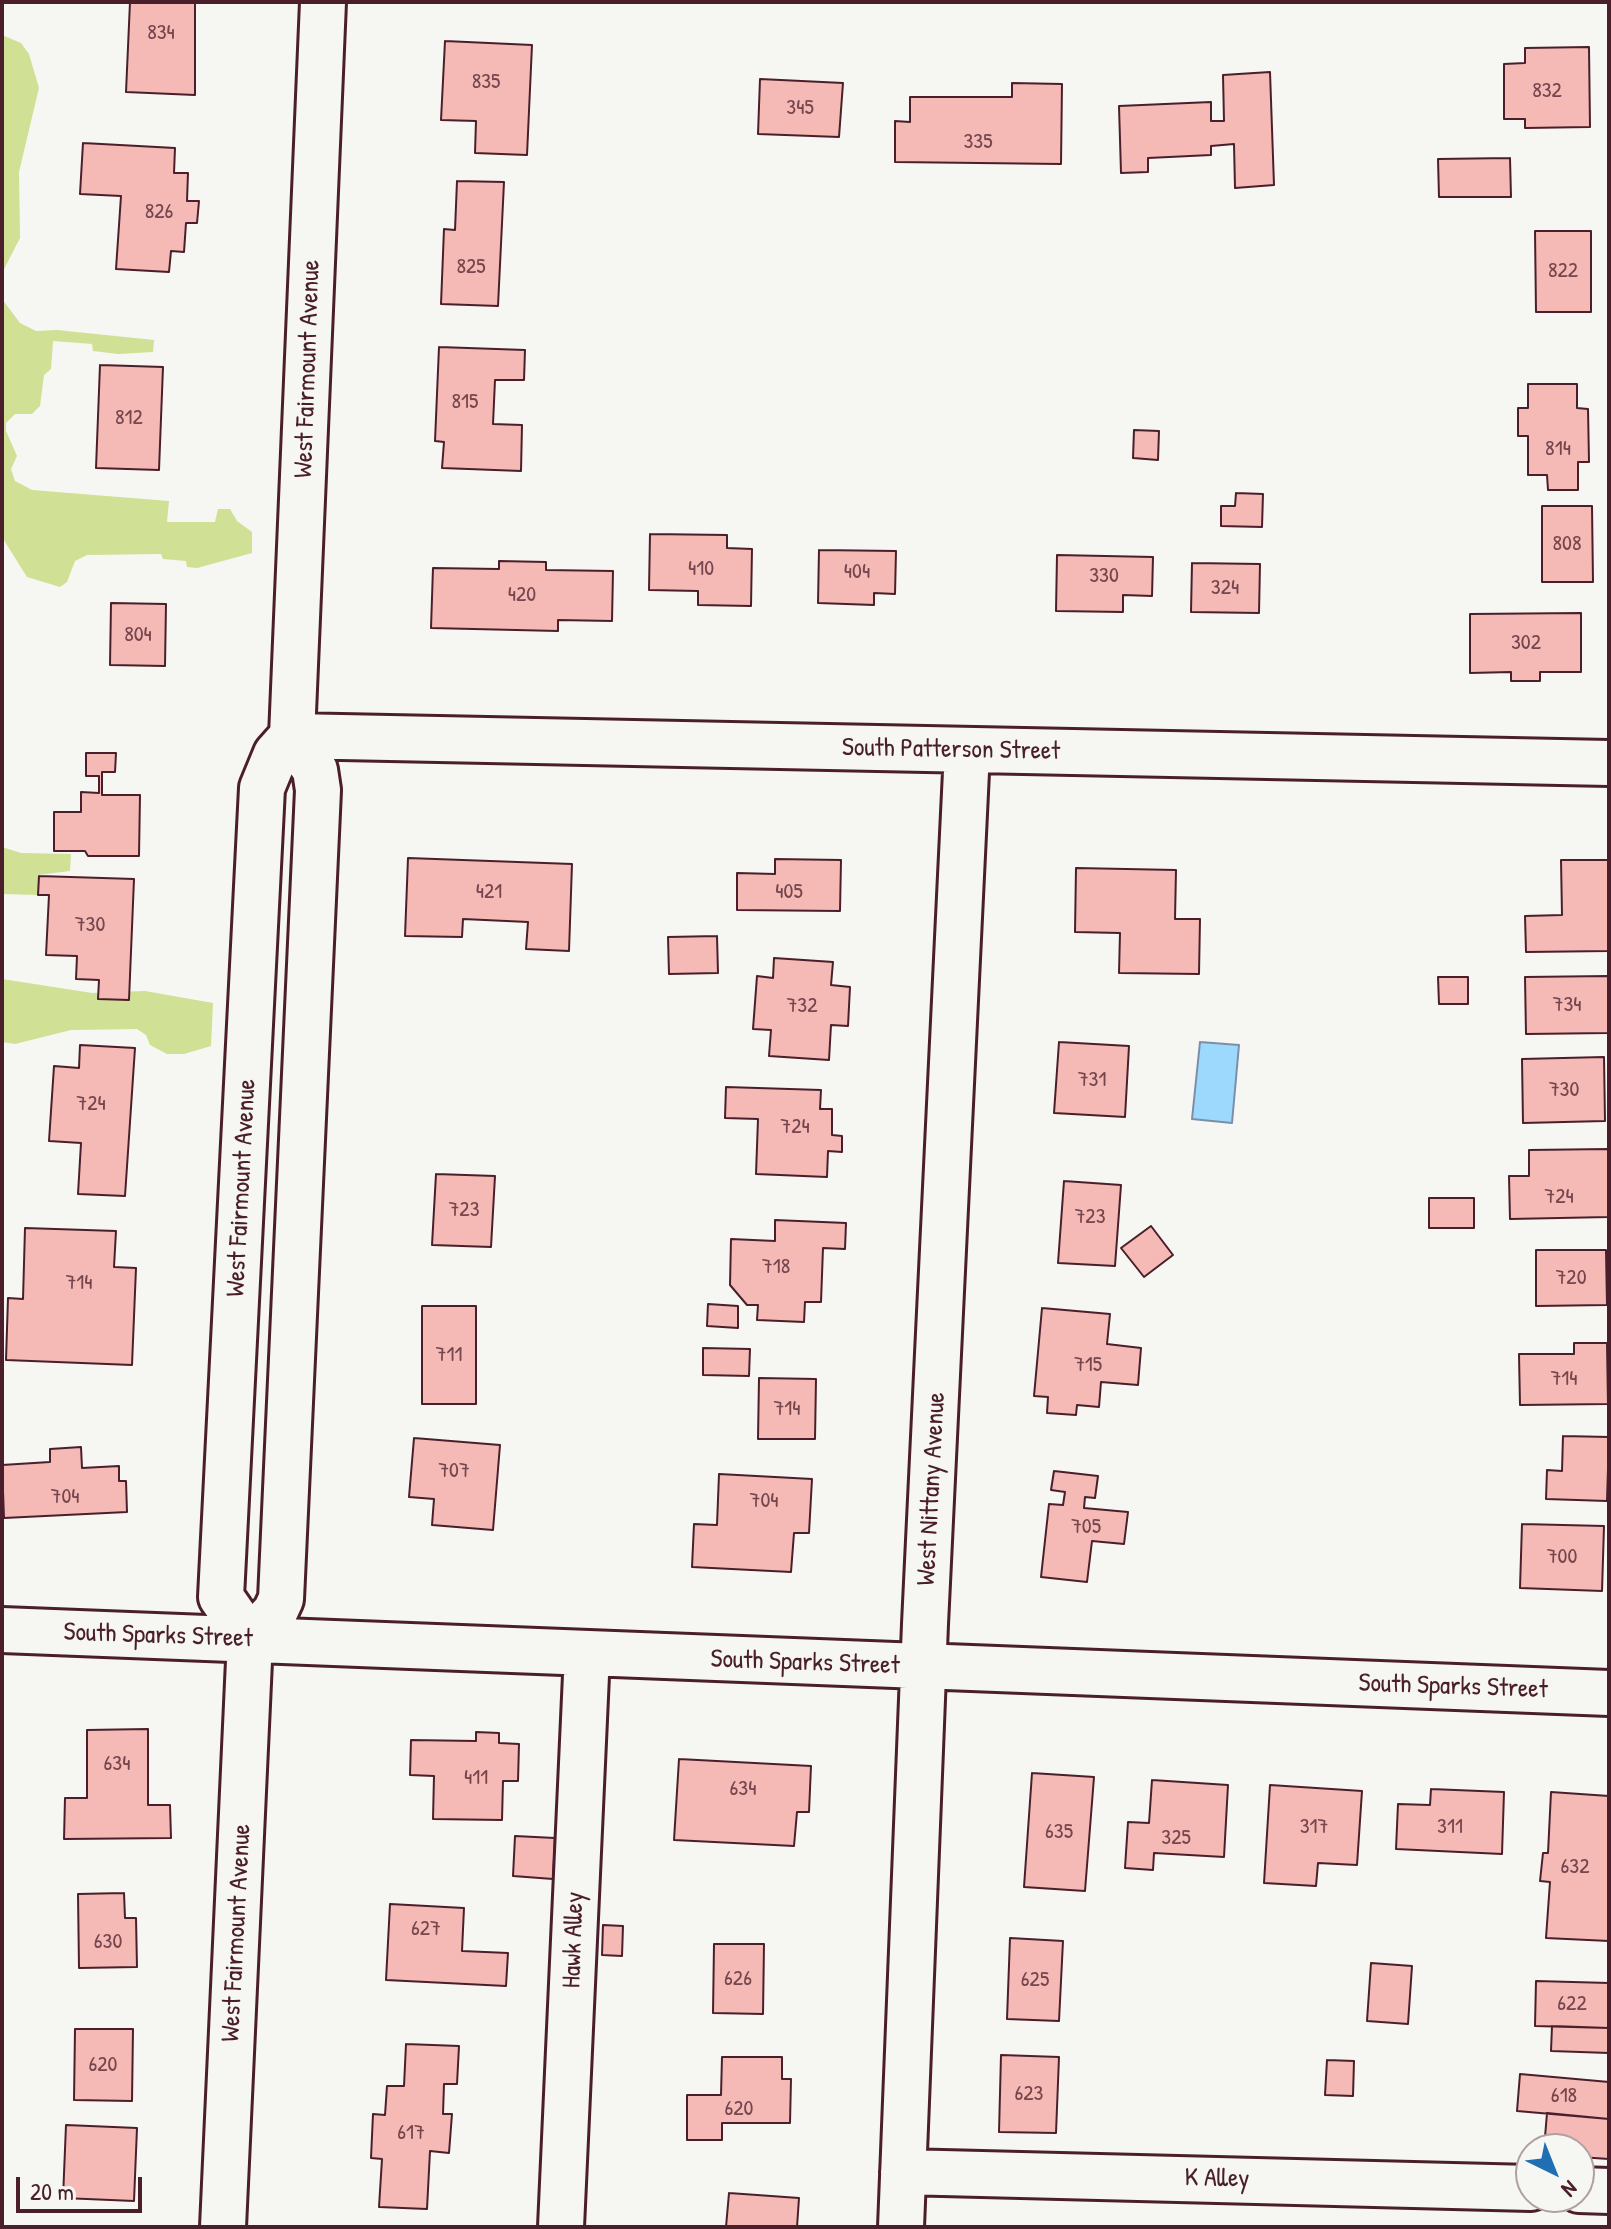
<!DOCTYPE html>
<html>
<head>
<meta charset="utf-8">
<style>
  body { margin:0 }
  #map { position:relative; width:1611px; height:2229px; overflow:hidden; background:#f6f6f2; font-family:"Patrick Hand",sans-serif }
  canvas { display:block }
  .frame { position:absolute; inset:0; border:4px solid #4a1f2b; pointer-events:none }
  .north { position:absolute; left:1515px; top:2133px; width:80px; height:80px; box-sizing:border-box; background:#f6f6f2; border:2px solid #b1a0a2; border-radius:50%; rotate:137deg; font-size:22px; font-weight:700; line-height:32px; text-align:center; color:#4a1f2b }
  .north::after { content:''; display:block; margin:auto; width:28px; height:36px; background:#1f6fb2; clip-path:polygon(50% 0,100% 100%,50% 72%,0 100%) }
  .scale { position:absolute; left:16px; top:2177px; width:126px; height:36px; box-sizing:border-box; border:4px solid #4a1f2b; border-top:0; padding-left:10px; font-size:24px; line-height:28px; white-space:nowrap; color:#4a1f2b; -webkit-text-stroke:6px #f6f6f2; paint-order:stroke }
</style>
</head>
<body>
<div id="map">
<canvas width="1611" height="2229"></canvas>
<div class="frame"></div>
<div class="north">N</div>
<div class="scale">20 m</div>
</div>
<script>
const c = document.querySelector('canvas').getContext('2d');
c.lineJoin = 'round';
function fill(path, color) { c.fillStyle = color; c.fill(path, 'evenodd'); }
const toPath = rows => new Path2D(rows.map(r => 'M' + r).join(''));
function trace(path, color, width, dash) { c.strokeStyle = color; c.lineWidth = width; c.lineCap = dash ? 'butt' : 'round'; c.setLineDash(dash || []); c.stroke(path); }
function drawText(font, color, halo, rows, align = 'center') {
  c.font = font + ' "Patrick Hand",sans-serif'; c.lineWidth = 6; c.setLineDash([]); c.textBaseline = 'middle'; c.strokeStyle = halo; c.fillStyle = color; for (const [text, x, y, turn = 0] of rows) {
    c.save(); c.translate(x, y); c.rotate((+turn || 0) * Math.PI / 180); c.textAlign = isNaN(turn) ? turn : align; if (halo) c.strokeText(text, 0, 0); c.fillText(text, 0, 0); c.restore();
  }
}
fill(toPath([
  [2,35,21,43,29,54,39,88,19,172,20,238,2,273],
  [2,299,20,323,36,331,57,330,154,340,153,352,118,354,93,351,92,344,53,341,51,369,44,375,40,406,32,414,15,414,6,423,6,431,17,456,11,469,15,481,32,490,169,501,167,522,215,522,218,509,230,509,237,521,252,532,252,553,197,568,187,567,186,561,163,559,161,554,87,555,75,561,67,582,60,587,27,577,2,537],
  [2,847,21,853,71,854,70,871,38,875,38,895,2,894],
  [2,979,92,993,145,991,213,1003,211,1046,184,1054,167,1054,150,1045,146,1035,137,1029,71,1030,15,1044,2,1042]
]), '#d0e094');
const water = toPath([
  [1200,1042,1239,1045,1232,1123,1192,1119,1200,1042]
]);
fill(water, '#9cd9fd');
trace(water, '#7b8fa9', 2);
const building = toPath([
  [130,2,195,2,195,95,126,92,130,2],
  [445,41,532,45,527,155,475,153,476,121,441,120,445,41],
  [1589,47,1590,127,1525,128,1525,119,1504,119,1504,64,1525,63,1525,48,1589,47],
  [1270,72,1274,185,1235,188,1234,144,1211,146,1211,155,1148,158,1148,172,1121,173,1119,106,1211,102,1211,121,1224,121,1223,75,1270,72],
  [760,79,843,83,839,137,758,134,760,79],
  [1012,83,1062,84,1061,164,895,162,895,121,910,122,910,97,1012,97,1012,83],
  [83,143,175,148,174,173,188,173,187,201,199,201,197,223,186,223,184,252,171,251,169,272,116,269,121,196,80,194,83,143],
  [1510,158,1511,197,1439,197,1438,159,1510,158],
  [457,181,504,182,498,306,441,304,444,229,455,230,457,181],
  [1535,231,1591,231,1591,312,1536,312,1535,231],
  [439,347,525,350,524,380,495,380,493,424,522,425,521,471,442,468,444,442,435,441,439,347],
  [100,365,163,367,159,470,96,468,100,365],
  [1528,384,1577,384,1577,408,1588,409,1589,462,1578,462,1578,490,1548,490,1547,475,1528,475,1528,436,1518,436,1518,408,1528,408,1528,384],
  [1134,430,1159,431,1158,460,1133,458,1134,430],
  [1236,493,1263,494,1262,527,1221,526,1221,506,1235,506,1236,493],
  [1542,506,1592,506,1593,582,1542,582,1542,506],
  [650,534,727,535,727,548,752,549,751,606,698,605,698,591,649,590,650,534],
  [819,550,896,551,895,594,874,593,874,605,818,603,819,550],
  [1057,555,1153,557,1152,596,1123,595,1123,612,1056,611,1057,555],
  [499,561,546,562,546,570,613,571,612,621,558,620,558,631,431,628,433,568,499,569,499,561],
  [1192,563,1260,564,1259,613,1191,612,1192,563],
  [111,603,166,604,165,666,110,665,111,603],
  [1581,613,1581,672,1540,672,1540,681,1511,681,1511,672,1470,673,1470,614,1581,613],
  [86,753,116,753,115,772,102,772,102,795,140,795,139,856,88,856,85,851,54,851,54,812,81,812,81,792,99,793,99,776,86,776,86,753],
  [408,858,572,864,569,951,526,949,528,922,463,919,462,937,405,936,408,858],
  [775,859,841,860,840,911,737,910,737,873,775,874,775,859],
  [1561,860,1609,860,1609,951,1526,952,1525,916,1562,915,1561,860],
  [1076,868,1176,870,1175,919,1200,919,1199,974,1119,973,1120,933,1075,932,1076,868],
  [39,876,134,879,129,1000,98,999,99,980,76,979,77,956,46,955,49,895,38,895,39,876],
  [717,936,718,973,669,974,668,937,717,936],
  [774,958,833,962,831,985,850,987,848,1026,831,1025,829,1060,769,1056,771,1030,753,1029,757,976,773,978,774,958],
  [1609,976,1609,1033,1526,1034,1525,977,1609,976],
  [1438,977,1468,977,1468,1004,1439,1004,1438,977],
  [1059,1042,1129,1046,1125,1117,1054,1113,1059,1042],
  [80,1045,135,1048,125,1196,78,1194,81,1143,49,1141,54,1066,79,1068,80,1045],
  [1604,1057,1605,1121,1523,1123,1522,1059,1604,1057],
  [726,1087,821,1090,820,1109,832,1109,832,1135,842,1136,842,1152,828,1151,827,1177,756,1174,758,1119,725,1118,726,1087],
  [1609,1149,1609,1217,1510,1219,1509,1176,1529,1176,1529,1150,1609,1149],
  [436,1174,495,1176,491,1247,432,1245,436,1174],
  [1064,1181,1121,1185,1115,1266,1058,1263,1064,1181],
  [1429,1198,1474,1198,1474,1228,1429,1228,1429,1198],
  [775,1220,846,1223,845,1249,823,1248,821,1302,805,1302,804,1322,757,1320,758,1305,747,1305,730,1285,731,1239,775,1241,775,1220],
  [1151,1226,1173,1255,1144,1277,1121,1248,1151,1226],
  [25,1228,116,1231,114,1267,136,1268,132,1365,6,1360,8,1298,23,1299,25,1228],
  [1536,1250,1606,1250,1607,1305,1536,1306,1536,1250],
  [708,1304,738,1306,738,1328,707,1326,708,1304],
  [422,1306,476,1306,476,1404,422,1404,422,1306],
  [1042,1308,1110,1314,1107,1344,1141,1348,1138,1385,1101,1382,1099,1407,1077,1405,1076,1415,1047,1413,1048,1397,1034,1396,1042,1308],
  [1574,1343,1607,1343,1608,1404,1520,1405,1519,1354,1574,1354,1574,1343],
  [703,1348,750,1349,749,1376,703,1375,703,1348],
  [759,1378,816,1379,815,1439,758,1439,759,1378],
  [1563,1436,1609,1437,1607,1501,1546,1499,1547,1470,1562,1471,1563,1436],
  [414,1438,500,1445,493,1530,432,1525,434,1499,409,1497,414,1438],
  [81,1447,82,1468,119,1466,119,1481,126,1481,127,1512,4,1518,2,1465,50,1462,50,1449,81,1447],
  [1054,1471,1098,1476,1095,1498,1085,1497,1084,1508,1128,1512,1124,1544,1092,1541,1087,1582,1041,1577,1049,1504,1063,1505,1065,1492,1051,1490,1054,1471],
  [719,1474,812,1479,809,1533,794,1533,791,1572,692,1567,694,1524,717,1525,719,1474],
  [1522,1524,1604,1526,1602,1591,1520,1588,1522,1524],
  [148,1729,148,1805,170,1805,171,1838,64,1839,65,1798,87,1798,87,1730,148,1729],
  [476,1732,499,1733,499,1743,519,1744,518,1781,503,1781,502,1820,433,1819,434,1776,410,1775,411,1740,476,1741,476,1732],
  [679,1759,811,1766,809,1812,797,1812,794,1846,674,1840,679,1759],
  [1032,1773,1094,1777,1085,1891,1024,1887,1032,1773],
  [1152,1780,1228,1785,1224,1857,1154,1853,1153,1870,1125,1868,1128,1822,1149,1823,1152,1780],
  [1270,1785,1362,1791,1357,1865,1318,1863,1316,1886,1264,1883,1270,1785],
  [1431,1789,1504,1792,1502,1854,1396,1849,1398,1804,1430,1805,1431,1789],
  [1551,1792,1609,1796,1609,1941,1546,1938,1550,1882,1540,1881,1543,1853,1548,1853,1551,1792],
  [515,1836,555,1838,553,1879,513,1876,515,1836],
  [124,1893,125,1918,136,1918,137,1967,79,1968,78,1894,124,1893],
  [390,1904,464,1908,462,1951,508,1953,506,1986,386,1980,390,1904],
  [603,1925,623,1926,622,1956,602,1955,603,1925],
  [1010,1938,1063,1941,1059,2021,1007,2019,1010,1938],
  [714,1944,764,1944,763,2014,713,2013,714,1944],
  [1371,1963,1412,1966,1408,2024,1367,2021,1371,1963],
  [1536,1981,1609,1983,1609,2028,1535,2026,1536,1981],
  [1552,2026,1609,2028,1609,2053,1551,2051,1552,2026],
  [75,2029,133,2029,132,2101,74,2100,75,2029],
  [406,2044,459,2046,457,2084,444,2084,443,2114,452,2114,449,2153,430,2151,427,2209,379,2207,382,2159,371,2158,373,2114,385,2115,387,2086,404,2086,406,2044],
  [1001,2055,1059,2057,1056,2133,999,2132,1001,2055],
  [722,2057,782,2057,782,2079,791,2079,790,2123,722,2123,722,2140,687,2140,687,2095,721,2095,722,2057],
  [1327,2060,1354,2061,1353,2096,1325,2095,1327,2060],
  [1520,2074,1609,2082,1609,2119,1517,2111,1520,2074],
  [1547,2113,1609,2119,1609,2159,1579,2157,1579,2149,1544,2149,1547,2113],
  [66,2125,137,2128,134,2201,63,2198,66,2125],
  [729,2193,799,2198,797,2227,726,2227,729,2193]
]);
fill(building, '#f5bab5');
trace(building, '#4a1f2b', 2);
const minor = toPath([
  [292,736,1609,763],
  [2,1630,1609,1693],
  [250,1639,275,1612,281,1599,318,790,315,770,292,736],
  [903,2172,1531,2188],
  [1579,2190,1609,2191],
  [223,2227,250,1639,221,1597,262,788,276,754,292,736,323,2],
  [561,2227,587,1653],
  [901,2227,925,1624,967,751]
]);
trace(minor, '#4a1f2b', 50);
trace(minor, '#f6f6f2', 44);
drawText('22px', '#75464e', null, [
  ["834",161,33],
  ["835",486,82],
  ["832",1547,91],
  ["345",800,108],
  ["335",978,142],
  ["826",159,212],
  ["825",471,267],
  ["822",1563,271],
  ["815",465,402],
  ["812",129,418],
  ["814",1558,449],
  ["808",1567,544],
  ["410",701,569],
  ["404",857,572],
  ["330",1104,576],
  ["324",1225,588],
  ["420",522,595],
  ["804",138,635],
  ["302",1526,643],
  ["421",489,892],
  ["405",789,892],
  ["730",90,925],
  ["734",1567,1005],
  ["732",802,1006],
  ["731",1092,1080],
  ["730",1564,1090],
  ["724",91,1104],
  ["724",795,1127],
  ["724",1559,1197],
  ["723",464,1210],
  ["723",1090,1217],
  ["718",776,1267],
  ["720",1571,1278],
  ["714",79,1283],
  ["711",449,1355],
  ["715",1088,1365],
  ["714",1564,1379],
  ["714",787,1409],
  ["707",454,1471],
  ["704",65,1497],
  ["704",764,1501],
  ["705",1086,1527],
  ["700",1562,1557],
  ["634",117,1764],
  ["411",476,1778],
  ["634",743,1789],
  ["317",1314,1827],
  ["311",1450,1827],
  ["635",1059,1832],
  ["325",1176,1838],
  ["632",1575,1867],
  ["627",426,1929],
  ["630",108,1942],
  ["626",738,1979],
  ["625",1035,1980],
  ["622",1572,2004],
  ["620",103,2065],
  ["623",1029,2094],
  ["618",1564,2096],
  ["620",739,2109],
  ["617",411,2133]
]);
drawText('26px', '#4a1f2b', '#f6f6f2', [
  ["West Fairmount Avenue",308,369,-88],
  ["South Patterson Street",951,750,1],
  ["West Fairmount Avenue",242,1188,-87],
  ["West Nittany Avenue",932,1489,-87],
  ["South Sparks Street",158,1636,2],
  ["South Sparks Street",805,1663,2],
  ["South Sparks Street",1453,1687,2],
  ["West Fairmount Avenue",237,1933,-87],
  ["Hawk Alley",574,1940,-88],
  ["K Alley",1217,2179,1]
]);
</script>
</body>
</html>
